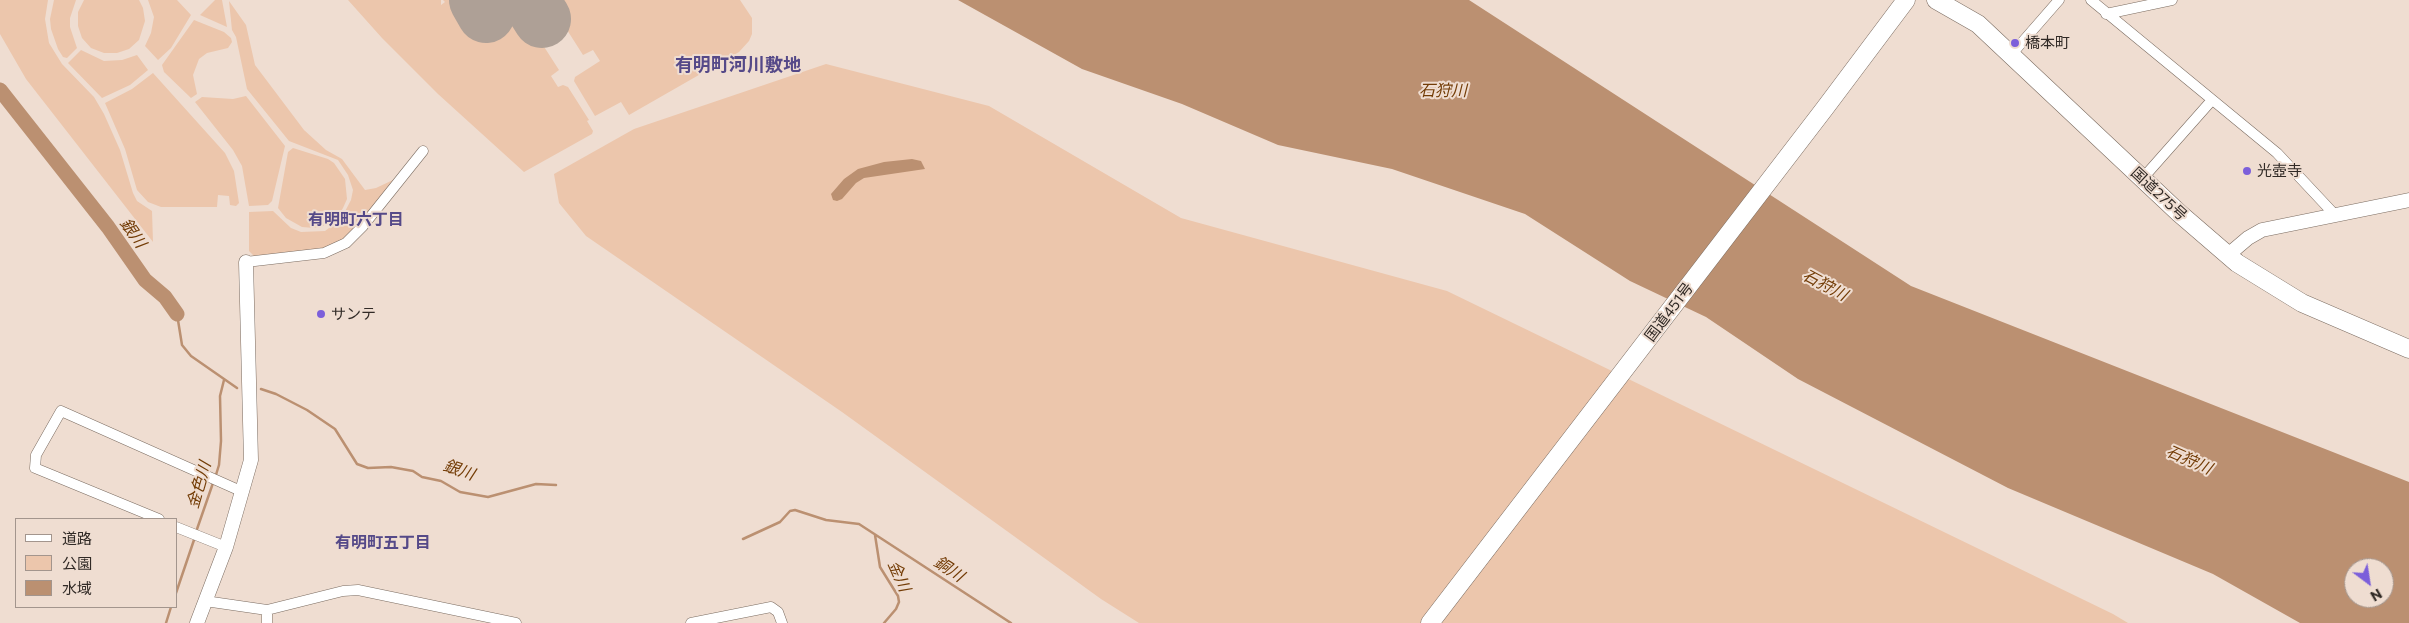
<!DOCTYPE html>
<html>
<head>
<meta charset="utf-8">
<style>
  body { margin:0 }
  #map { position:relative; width:2409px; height:623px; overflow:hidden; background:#efddd1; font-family:Commissioner,"Noto Sans JP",sans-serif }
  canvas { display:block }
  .legend { position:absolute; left:15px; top:518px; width:162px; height:90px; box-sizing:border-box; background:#efddd1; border:1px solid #a3958d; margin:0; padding:6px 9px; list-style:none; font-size:15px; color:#312a26 }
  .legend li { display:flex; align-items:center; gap:10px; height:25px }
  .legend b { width:25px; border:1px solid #a3958d }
  .north { position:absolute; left:2344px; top:558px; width:50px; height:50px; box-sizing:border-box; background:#efddd1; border:1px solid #a3958d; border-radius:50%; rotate:149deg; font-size:14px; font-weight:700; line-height:20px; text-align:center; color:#312a26 }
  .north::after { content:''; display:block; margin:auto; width:18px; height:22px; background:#7c5fda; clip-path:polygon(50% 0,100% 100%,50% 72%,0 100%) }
</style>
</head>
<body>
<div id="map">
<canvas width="2409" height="623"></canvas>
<ul class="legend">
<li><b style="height:6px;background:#fff"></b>道路</li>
<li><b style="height:14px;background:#ecc6ac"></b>公園</li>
<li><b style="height:14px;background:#bb9071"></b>水域</li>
</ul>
<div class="north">N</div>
</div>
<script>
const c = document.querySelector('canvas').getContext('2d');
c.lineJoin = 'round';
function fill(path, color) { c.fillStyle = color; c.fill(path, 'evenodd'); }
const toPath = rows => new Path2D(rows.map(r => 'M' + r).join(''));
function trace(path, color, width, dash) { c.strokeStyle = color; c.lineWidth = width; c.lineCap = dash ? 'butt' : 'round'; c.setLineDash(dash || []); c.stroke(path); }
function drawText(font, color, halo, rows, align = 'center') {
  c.font = font + ' Commissioner,"Noto Sans JP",sans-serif'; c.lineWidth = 4; c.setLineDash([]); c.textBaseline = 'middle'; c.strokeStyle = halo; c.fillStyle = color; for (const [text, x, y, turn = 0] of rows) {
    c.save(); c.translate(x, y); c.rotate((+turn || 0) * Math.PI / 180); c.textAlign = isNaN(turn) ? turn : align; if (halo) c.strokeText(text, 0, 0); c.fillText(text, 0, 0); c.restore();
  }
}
fill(toPath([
  [0,0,48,0,45,19,49,43,62,64,94,97,104,114,120,150,133,193,137,201,152,211,153,242,26,79,0,34],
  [54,0,76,0,70,18,70,27,77,48,67,58,63,57,58,49,51,29,50,19],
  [84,0,139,0,143,8,145,21,139,40,129,49,117,53,104,53,91,48,82,38,78,26,78,12],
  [148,0,177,0,191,15,171,48,158,60,145,46,151,33,154,17],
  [215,0,222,0,227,27,200,15],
  [348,0,441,0,441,5,445,2,443,0,514,0,559,70,551,76,558,87,563,85,568,87,589,120,587,121,593,131,592,134,524,172,438,94,382,38],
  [520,0,544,0,558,22,555,36,541,33],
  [548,0,740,0,752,18,752,34,749,41,739,52,629,115,621,102,595,116,574,81,575,77,600,61,593,50,583,55],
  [229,1,246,25,255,65,304,130,326,150,342,159,365,190,376,188,395,179,352,233,344,239,323,249,256,258,249,251,249,212,273,211,291,228,301,232,325,231,341,219,351,200,353,190,348,175,338,160,289,141,247,89,236,37,232,30],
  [194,20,224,32,231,38,232,42,228,48,207,53,199,59,193,75,197,94,191,98,164,72,162,65],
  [81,50,104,61,122,60,137,55,148,70,130,85,102,98,68,63],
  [826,64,989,106,1181,218,1447,291,2113,614,2128,623,1139,623,1101,599,842,412,586,236,559,203,554,174,634,129],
  [153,73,225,153,234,171,239,203,236,206,230,205,229,196,218,195,217,207,161,207,148,202,137,190,125,149,105,103,132,89],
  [246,96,285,146,272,201,268,205,249,206,242,166,233,150,195,102,202,97,233,99],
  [293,148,328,159,334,163,345,179,347,199,343,208,338,216,323,226,314,228,302,227,286,218,278,208,288,152]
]), '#ecc6ac');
fill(toPath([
  [958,0,1469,0,1911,286,2409,482,2409,623,2300,623,2213,574,2008,488,1798,379,1706,317,1630,281,1525,214,1392,169,1278,145,1182,104,1082,69],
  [2354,568,2384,568,2384,598,2354,598],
  [912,159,921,161,925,169,864,178,856,183,842,199,837,201,833,200,831,194,844,179,858,169,884,162]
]), '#bb9071');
trace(toPath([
  [177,314,182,345,191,356,237,388],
  [261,389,276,394,307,410,335,429,357,464,368,468,391,467,413,471,422,477,441,481,460,492,488,497,536,484,556,485],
  [215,478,219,465,221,441,220,396,224,380],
  [196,532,213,483],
  [875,535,880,567,898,596,899,602,896,609,884,623],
  [743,539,780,522,790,511,795,510,826,520,859,524,1011,623],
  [176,593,195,537],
  [166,623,171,607]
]), '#bb9071', 2.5);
trace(toPath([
  [0,90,108,227,145,280,165,297,177,314]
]), '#bb9071', 15);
trace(toPath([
  [478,0,486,14],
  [530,0,542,19]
]), '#aea096', 58);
const street = toPath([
  [2091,0,2277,153,2335,215],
  [2106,14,2172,0],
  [2011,55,2059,0],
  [2143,178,2212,100],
  [246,262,324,253,346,243,363,226,423,151],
  [159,519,35,468,36,455,61,411,243,492],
  [176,527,226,547],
  [205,601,267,610,343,591,358,590,516,623],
  [267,610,267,623],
  [691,623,771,607,778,612,782,623]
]);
const secondary = toPath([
  [2228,255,2248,238,2262,230,2409,200],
  [197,623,226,547,251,460,246,262]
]);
const highway = toPath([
  [1936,0,1978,24,2179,213,2237,263,2302,303,2409,349],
  [1430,623,1825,108,1906,0]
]);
trace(street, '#7b6c61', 11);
trace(secondary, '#7b6c61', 15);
trace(highway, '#7b6c61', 19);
trace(street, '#fff', 10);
trace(secondary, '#fff', 14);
trace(highway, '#fff', 18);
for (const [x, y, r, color] of [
  [2015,43,5,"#7c5fda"],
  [2247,171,5,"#7c5fda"],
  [321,314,5,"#7c5fda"]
]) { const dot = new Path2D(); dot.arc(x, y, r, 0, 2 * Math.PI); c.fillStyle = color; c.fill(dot); trace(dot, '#efddd1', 2); }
drawText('15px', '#312a26', '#efddd1', [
  ["橋本町",2025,43],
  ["光壺寺",2257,171],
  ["サンテ",331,314]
], 'left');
drawText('15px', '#312a26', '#efddd1', [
  ["国道275号",2159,194,43],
  ["国道451号",1669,312,-53]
]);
drawText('italic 16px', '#733c06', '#efddd1', [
  ["石狩川",1443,91],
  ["銀川",133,233,55],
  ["石狩川",1825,285,28],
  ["石狩川",2189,460,24],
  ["銀川",459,470,19],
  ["金色川",199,485,-74],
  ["銅川",949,569,33],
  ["金川",899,576,66]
]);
drawText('bold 16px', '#554988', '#efddd1', [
  ["有明町六丁目",356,220],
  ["有明町五丁目",383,543]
]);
drawText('bold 18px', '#554988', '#efddd1', [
  ["有明町河川敷地",738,65]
]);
</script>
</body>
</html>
